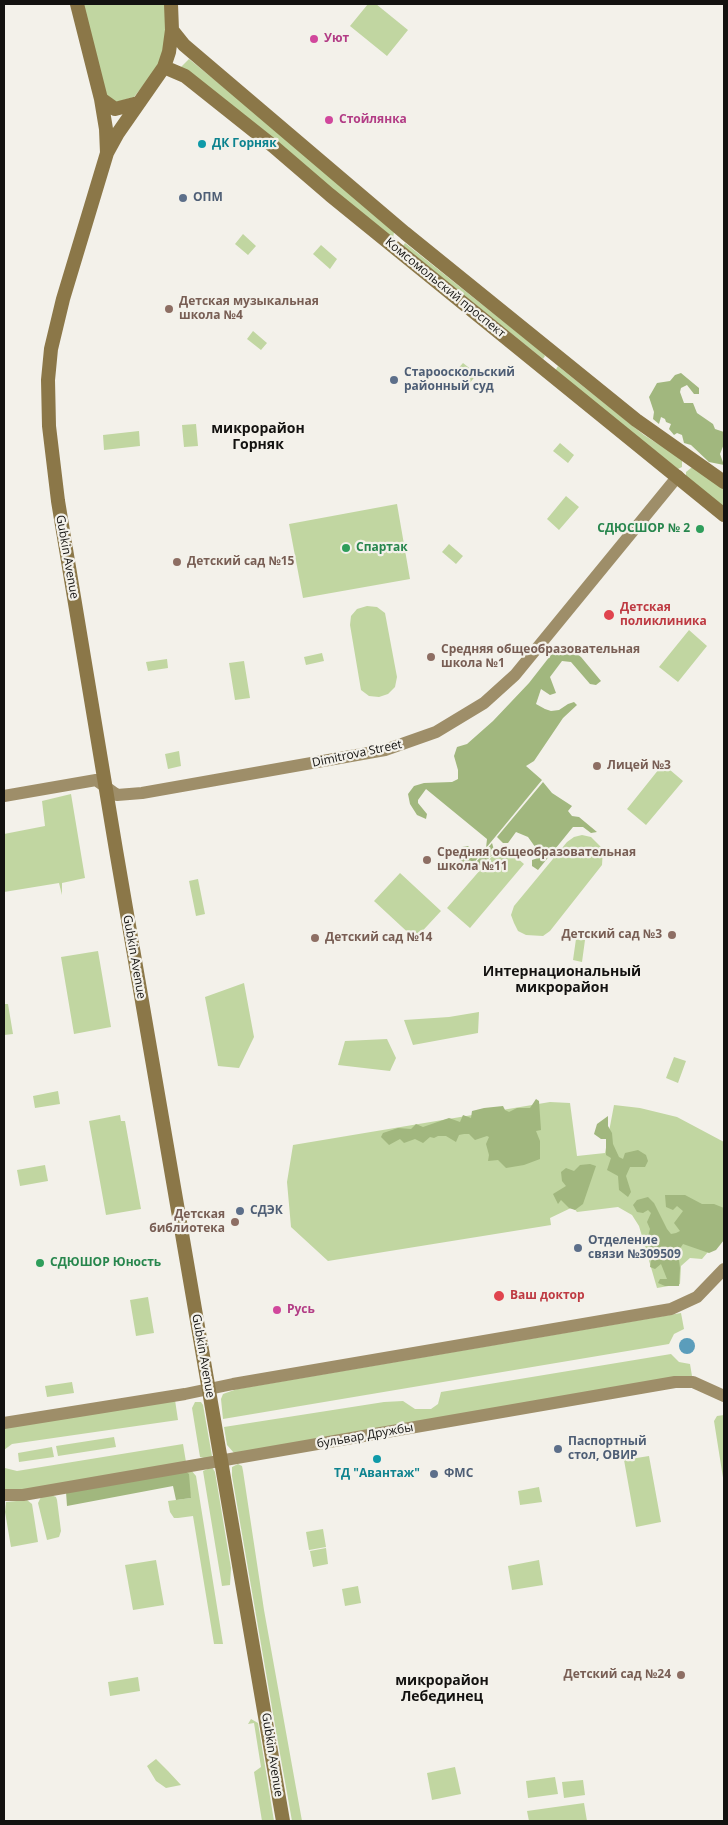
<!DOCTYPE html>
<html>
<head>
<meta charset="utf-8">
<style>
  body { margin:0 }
  #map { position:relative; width:728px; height:1825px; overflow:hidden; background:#f3f1ea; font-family:"Open Sans",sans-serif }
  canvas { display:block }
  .frame { position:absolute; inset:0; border:5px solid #131210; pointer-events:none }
</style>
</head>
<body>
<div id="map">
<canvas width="728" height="1825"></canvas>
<div class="frame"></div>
</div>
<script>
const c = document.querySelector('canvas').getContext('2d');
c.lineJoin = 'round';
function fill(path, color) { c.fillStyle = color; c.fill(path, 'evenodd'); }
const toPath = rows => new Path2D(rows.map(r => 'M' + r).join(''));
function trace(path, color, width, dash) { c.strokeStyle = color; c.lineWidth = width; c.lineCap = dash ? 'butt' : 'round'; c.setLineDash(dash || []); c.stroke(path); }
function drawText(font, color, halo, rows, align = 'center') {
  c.font = font + ' "Open Sans",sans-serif'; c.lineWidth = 4.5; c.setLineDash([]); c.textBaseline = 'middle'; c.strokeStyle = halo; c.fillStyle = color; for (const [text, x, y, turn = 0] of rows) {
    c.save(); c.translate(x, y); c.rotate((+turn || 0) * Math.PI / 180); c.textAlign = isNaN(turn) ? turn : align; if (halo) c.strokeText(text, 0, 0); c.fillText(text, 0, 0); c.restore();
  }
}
fill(toPath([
  [82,4,166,4,166,47,161,63,134,97,113,103,105,93],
  [368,4,376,4,408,30,387,56,350,26],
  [189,59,274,128,392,230,394,232,393,238,181,67],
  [243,234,256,246,248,255,235,244],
  [405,243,543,353,545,356,543,359,403,246],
  [321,245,337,259,330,269,313,254],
  [253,331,267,343,261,350,247,339],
  [463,363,477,374,469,384,455,372],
  [558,366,644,435,682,459,682,467,678,469,555,371],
  [196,424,198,446,184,447,182,425],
  [139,431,140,446,104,450,103,435],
  [560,443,574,455,568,463,553,451],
  [691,468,695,468,724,488,724,508,686,476,686,472],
  [566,496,579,507,559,530,547,519],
  [397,504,410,579,303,598,289,524],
  [449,544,463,556,456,564,442,552],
  [367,606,377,607,385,613,397,677,395,687,388,694,379,697,369,696,361,690,350,625,351,616,357,609],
  [689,630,707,646,678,682,659,667],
  [322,653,324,661,306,665,304,657],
  [167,659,168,668,148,671,146,662],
  [244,661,250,698,235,700,229,663],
  [179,751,181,766,168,769,165,754],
  [663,764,683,781,646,825,627,809],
  [71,794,85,878,62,883,62,895,59,883,4,892,4,834,45,826,42,801],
  [582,835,591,837,603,849,602,865,550,931,543,936,526,935,518,931,514,923,511,915,514,906,567,842,574,837],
  [502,845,524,864,470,928,447,908],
  [400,873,441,911,415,939,374,901],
  [198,879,205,914,196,916,189,881],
  [576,939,585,940,582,962,573,960],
  [98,951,111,1027,74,1034,61,957],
  [244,983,254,1037,239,1068,218,1066,205,997],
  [4,1004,8,1004,13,1034,4,1035],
  [479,1012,478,1033,413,1045,404,1020,449,1017],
  [387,1039,396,1058,390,1071,338,1065,345,1041],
  [674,1057,686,1061,678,1083,666,1078],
  [58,1091,60,1104,35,1108,33,1096],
  [550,1102,570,1103,577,1156,605,1153,614,1105,640,1108,677,1117,724,1142,724,1233,702,1259,690,1258,681,1266,680,1284,657,1288,639,1226,632,1215,618,1207,577,1212,573,1207,550,1218,551,1225,328,1261,291,1227,287,1182,293,1145],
  [120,1115,121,1121,125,1121,141,1209,106,1215,89,1121],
  [45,1165,48,1181,20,1186,17,1170],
  [148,1297,154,1333,136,1336,130,1300],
  [681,1313,684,1329,674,1334,669,1344,223,1419,221,1399,223,1394,237,1389],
  [671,1354,679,1362,690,1364,692,1376,234,1453,227,1445,224,1427,384,1402,403,1401,415,1409,431,1409,438,1404,441,1392],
  [72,1382,74,1393,47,1397,45,1386],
  [175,1400,178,1420,12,1444,4,1450,4,1428],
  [195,1402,201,1402,203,1405,212,1456,208,1459,200,1457,192,1408],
  [724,1415,724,1484,714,1421,717,1416],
  [114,1437,116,1447,58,1456,56,1446],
  [183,1444,186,1462,20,1491,4,1490,4,1465,5,1468,17,1471],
  [52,1447,54,1457,19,1462,18,1453],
  [649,1456,661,1522,636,1527,624,1460],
  [238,1464,242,1466,243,1471,264,1610,302,1821,292,1821,277,1737,232,1476,232,1467],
  [212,1467,215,1472,231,1568,230,1585,222,1586,203,1471],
  [191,1470,196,1476,223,1644,214,1644,193,1516,178,1518,174,1518,170,1512,168,1501,191,1498,185,1471],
  [539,1487,542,1502,520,1505,518,1491],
  [51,1495,56,1497,57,1500,61,1531,59,1537,47,1540,38,1503,41,1497],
  [27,1500,32,1504,38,1542,11,1547,5,1512,6,1502],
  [323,1529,326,1547,309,1550,306,1532],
  [326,1548,328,1564,313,1567,310,1551],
  [156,1560,164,1605,133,1610,125,1565],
  [539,1560,543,1585,512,1590,508,1566],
  [358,1586,361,1603,345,1606,342,1589],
  [138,1677,140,1691,110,1696,108,1682],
  [251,1719,258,1723,259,1729,274,1821,262,1821,254,1772,261,1767,254,1723,248,1724],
  [156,1759,168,1771,181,1785,166,1788,156,1781,147,1766],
  [455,1767,461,1794,432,1800,427,1773],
  [555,1777,558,1794,528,1798,526,1781],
  [583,1780,585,1795,564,1798,562,1782],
  [584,1803,587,1821,529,1821,527,1811]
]), '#c1d6a1');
fill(toPath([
  [681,373,699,388,699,394,694,394,687,385,681,388,680,392,684,403,693,403,697,413,713,424,715,429,724,432,724,444,720,454,724,465,709,462,691,445,684,443,682,435,677,433,674,435,669,429,671,424,666,422,665,419,661,417,659,424,653,419,654,412,649,397,657,383,670,381,675,375],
  [560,649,568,652,573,651,581,657,601,681,596,685,590,684,571,662,562,661,550,677,556,693,550,695,541,689,536,704,545,709,551,711,559,710,568,704,574,702,577,705,563,718,534,761,526,766,542,780,486,848,487,839,426,789,418,800,418,803,427,814,426,819,417,815,410,804,408,794,414,786,424,783,452,782,458,779,458,770,454,756,457,747,467,744,493,721,529,683,554,651],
  [543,782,552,793,572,806,568,811,572,816,579,817,597,832,591,833,583,827,573,827,538,870,532,866,532,860,538,858,538,851,528,837,516,832,508,843,503,843,497,837],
  [492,843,495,853,481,865,472,867],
  [468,846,480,855,471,867,460,860,458,855,462,847],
  [536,1099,539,1101,541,1130,536,1131,540,1141,540,1159,524,1165,506,1168,498,1160,488,1161,489,1155,486,1144,489,1137,487,1136,475,1140,469,1134,464,1134,459,1135,456,1142,446,1136,438,1136,434,1138,430,1137,423,1143,415,1139,404,1143,400,1139,389,1145,381,1137,383,1133,398,1128,411,1129,416,1124,423,1127,449,1118,460,1122,463,1115,471,1118,472,1111,484,1108,503,1106,505,1110,509,1112,517,1108,530,1108],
  [608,1116,608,1126,612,1133,613,1144,619,1157,623,1159,625,1153,638,1150,646,1155,648,1161,645,1167,630,1167,626,1176,631,1192,628,1197,619,1190,618,1176,607,1170,611,1158,606,1155,606,1139,601,1139,594,1134,597,1124],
  [590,1164,596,1166,583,1204,575,1210,569,1208,561,1200,558,1204,553,1194,566,1186,562,1181,561,1172,566,1168,574,1171,580,1165],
  [665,1195,685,1195,702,1204,714,1204,724,1208,724,1240,716,1250,709,1253,683,1244,681,1247,678,1252,680,1268,679,1286,665,1286,658,1283,660,1279,667,1279,661,1264,655,1269,650,1267,652,1254,647,1240,650,1229,647,1222,651,1213,648,1210,643,1213,637,1212,633,1205,637,1200,648,1197,654,1203,667,1229,671,1234,676,1233,680,1231,674,1223,683,1211,677,1206,673,1210,666,1207],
  [185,1471,189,1474,191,1498,176,1500,173,1486,67,1506,66,1492]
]), '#a1b77e');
fill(toPath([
  '679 1346a8 8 0 1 1 16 0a8 8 0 1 1-16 0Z'
]), '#5b9dbb');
trace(toPath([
  [4,796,96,780,117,795,142,793,385,750,436,732,484,703,515,675,678,476],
  [4,1423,185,1394,233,1384,671,1309,697,1297,724,1269],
  [4,1495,23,1495,675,1382,693,1382,724,1396]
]), '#9e8e69', 12);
trace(toPath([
  [77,4,101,99,106,129,107,153],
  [171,4,172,30,169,52,164,67,118,133,107,153,63,299,51,349,48,380,49,426,58,501,116,850,283,1821],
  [172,30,184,45,405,233,636,420,724,482],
  [164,67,185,76,273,146,330,195,724,515],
  [101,99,115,109,138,103]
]), '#8b7748', 14);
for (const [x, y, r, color] of [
  [314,39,5,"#d1479c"],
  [329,120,5,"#d1479c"],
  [202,144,5,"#0f9aa8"],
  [183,198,5,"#5c6f8a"],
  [169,309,5,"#8d6e63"],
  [394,380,5,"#5c6f8a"],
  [700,529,5,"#2e9e5b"],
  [346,548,5,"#2e9e5b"],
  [177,562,5,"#8d6e63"],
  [609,615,6,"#e0444e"],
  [431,657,5,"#8d6e63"],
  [597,766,5,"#8d6e63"],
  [427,860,5,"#8d6e63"],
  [672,935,5,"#8d6e63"],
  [315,938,5,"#8d6e63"],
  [240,1211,5,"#5c6f8a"],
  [235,1222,5,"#8d6e63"],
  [578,1248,5,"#5c6f8a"],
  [40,1263,5,"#2e9e5b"],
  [499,1296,6,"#e0444e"],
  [277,1310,5,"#d1479c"],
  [558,1449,5,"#5c6f8a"],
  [377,1459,5,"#0f9aa8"],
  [434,1474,5,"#5c6f8a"],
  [681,1675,5,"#8d6e63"]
]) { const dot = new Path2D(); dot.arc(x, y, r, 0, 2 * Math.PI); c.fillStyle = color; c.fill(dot); trace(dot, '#f3f1ea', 2); }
drawText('bold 12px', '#b23c85', '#f3f1ea', [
  ["Уют",324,39],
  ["Стойлянка",339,120],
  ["Русь",287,1310]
], 'left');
drawText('bold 12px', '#0d838f', '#f3f1ea', [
  ["ДК Горняк",212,144],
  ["ТД \"Авантаж\"",377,1474,"center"]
], 'left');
drawText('bold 12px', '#4e5e75', '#f3f1ea', [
  ["ОПМ",193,198],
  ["Старооскольский",404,373],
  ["районный суд",404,387],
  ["СДЭК",250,1211],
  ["Отделение",588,1241],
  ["связи №309509",588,1255],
  ["Паспортный",568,1442],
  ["стол, ОВИР",568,1456],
  ["ФМС",444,1474]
], 'left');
drawText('12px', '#131210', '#f3f1ea', [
  ["Комсомольский проспект",445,288,39],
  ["Gubkin Avenue",67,557,80],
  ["Dimitrova Street",357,754,-12],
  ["Gubkin Avenue",134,957,80],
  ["Gubkin Avenue",203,1356,80],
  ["бульвар Дружбы",365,1436,-10],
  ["Gubkin Avenue",272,1755,81]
]);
drawText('bold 12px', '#785e54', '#f3f1ea', [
  ["Детская музыкальная",179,302],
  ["школа №4",179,316],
  ["Детский сад №15",187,562],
  ["Средняя общеобразовательная",441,650],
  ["школа №1",441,664],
  ["Лицей №3",607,766],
  ["Cредняя общеобразовательная",437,853],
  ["школа №11",437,867],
  ["Детский сад №3",662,935,"right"],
  ["Детский сад №14",325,938],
  ["Детская",225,1215,"right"],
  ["библиотека",225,1229,"right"],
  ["Детский сад №24",671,1675,"right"]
], 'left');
drawText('bold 12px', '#27864d', '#f3f1ea', [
  ["СДЮСШОР № 2",690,529,"right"],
  ["Спартак",356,548],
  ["СДЮШОР Юность",50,1263]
], 'left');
drawText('bold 12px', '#be3a42', '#f3f1ea', [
  ["Детская",620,608],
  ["поликлиника",620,622],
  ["Ваш доктор",510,1296]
], 'left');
drawText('bold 14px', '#131210', '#f3f1ea', [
  ["микрорайон",258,429],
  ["Горняк",258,445],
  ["Интернациональный",562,972],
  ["микрорайон",562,988],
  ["микрорайон",442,1681],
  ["Лебединец",442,1697]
]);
</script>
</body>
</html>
